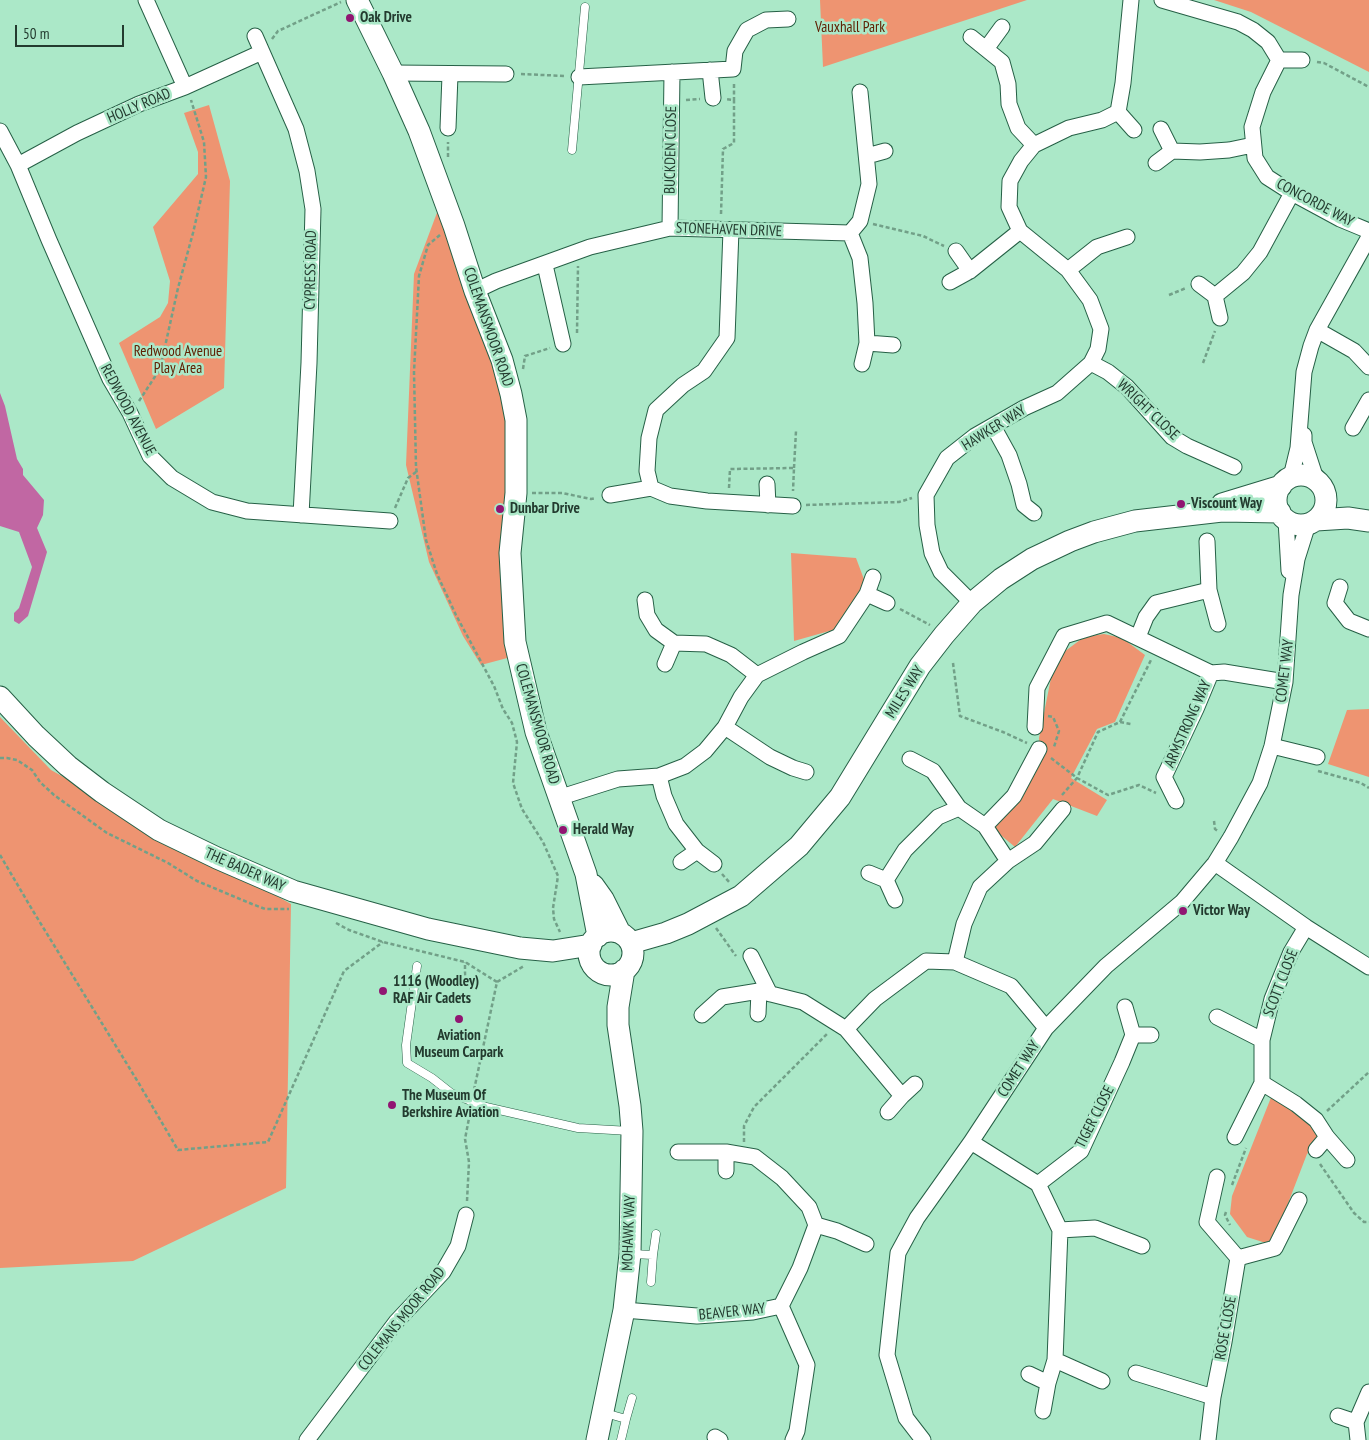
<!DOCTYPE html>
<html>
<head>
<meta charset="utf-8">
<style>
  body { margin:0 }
  #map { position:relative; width:1369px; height:1440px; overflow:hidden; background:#abe8c8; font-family:"PT Sans Narrow",sans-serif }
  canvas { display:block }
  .scale { position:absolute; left:15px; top:25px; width:109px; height:22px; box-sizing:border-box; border:2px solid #233b2f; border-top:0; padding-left:6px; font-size:15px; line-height:18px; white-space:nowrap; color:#233b2f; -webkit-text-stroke:4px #abe8c8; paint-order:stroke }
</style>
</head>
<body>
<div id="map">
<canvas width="1369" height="1440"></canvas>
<div class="scale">50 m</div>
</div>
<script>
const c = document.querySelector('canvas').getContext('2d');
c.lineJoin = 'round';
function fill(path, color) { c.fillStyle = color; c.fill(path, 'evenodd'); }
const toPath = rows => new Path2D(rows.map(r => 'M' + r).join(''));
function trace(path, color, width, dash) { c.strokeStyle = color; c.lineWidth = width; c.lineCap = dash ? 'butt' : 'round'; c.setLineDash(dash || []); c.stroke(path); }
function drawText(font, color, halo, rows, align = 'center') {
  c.font = font + ' "PT Sans Narrow",sans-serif'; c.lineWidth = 5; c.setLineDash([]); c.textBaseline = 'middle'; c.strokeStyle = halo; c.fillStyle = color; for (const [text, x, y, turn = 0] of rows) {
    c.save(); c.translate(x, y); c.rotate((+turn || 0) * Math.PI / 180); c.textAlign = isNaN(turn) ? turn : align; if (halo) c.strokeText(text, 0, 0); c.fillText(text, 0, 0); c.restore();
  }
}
fill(toPath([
  [820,0,1027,0,823,67],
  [1214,0,1369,0,1369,72,1251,12],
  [209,105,230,181,224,388,156,429,119,343,160,317,168,303,170,281,153,227,198,174,198,152,184,113],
  [438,210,507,403,511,657,481,665,463,636,429,562,406,465,414,274],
  [791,553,856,558,865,582,840,628,794,641],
  [1104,634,1122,638,1145,655,1115,722,1097,729,1071,778,1107,800,1097,816,1053,799,1015,847,991,827,1040,757,1039,738,1051,678,1064,652,1084,637],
  [1369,709,1369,777,1328,764,1347,710],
  [0,717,51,770,291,904,286,1188,133,1261,0,1268],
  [1272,1095,1312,1121,1323,1137,1307,1154,1272,1245,1247,1237,1230,1214,1232,1196]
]), '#ee9471');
fill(toPath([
  [0,393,5,406,17,459,23,469,23,475,44,500,43,515,37,528,47,552,28,616,19,624,14,621,14,613,19,608,32,567,19,532,0,526]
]), '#c167a3');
const lane = toPath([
  [572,150,585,7],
  [417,966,406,1045,407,1063,432,1078,451,1093,486,1107,578,1128,630,1131],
  [632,1254,653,1255,656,1234],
  [651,1282,653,1255],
  [605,1413,626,1419,632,1398],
  [621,1440,626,1419]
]);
const street = toPath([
  [146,0,185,87],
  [1162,0,1238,22,1253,30,1268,42,1279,60,1263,92,1252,127,1255,158,1267,177,1292,193,1340,219,1369,231],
  [255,36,296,129,307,171,313,209,309,363,301,515],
  [971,37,1002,62,1008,84,1009,104,1018,128,1034,145],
  [986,49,1002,27],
  [1279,60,1302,60],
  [710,70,713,98],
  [393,73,506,74],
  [579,77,733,69,735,51,747,30,766,20,788,19],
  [1118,112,1123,83,1131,0],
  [448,128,450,75],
  [1161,129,1172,151],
  [0,131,18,165,49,240,110,379,130,413,150,456,172,478,212,502,247,511,390,521],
  [867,156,885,151],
  [1156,163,1172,151,1200,152,1229,150,1253,145],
  [18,165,77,133,139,104,185,87,262,52],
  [670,228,672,72],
  [731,230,727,338,704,371,683,385,656,410,649,438,647,471,651,488,670,496,707,501,793,506],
  [850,233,860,258,865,303,867,343,862,364],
  [956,251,970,271],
  [545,265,563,344],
  [1068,270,1097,247,1127,237],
  [950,282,970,271,1020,231],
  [1199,284,1215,296],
  [475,291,496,281,590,247,670,228,850,233,860,221,869,184,860,92],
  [1220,318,1215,296,1243,273,1260,252,1292,193],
  [1317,330,1354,351,1369,367],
  [867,343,893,345],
  [1091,363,1108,372,1127,387,1172,437,1187,446,1234,467],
  [993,426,1009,455,1019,484,1024,505,1034,513],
  [1353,428,1369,400],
  [1304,435,1304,442,1316,479],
  [1291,477,1298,448,1304,372,1311,346,1317,330,1369,237],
  [767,484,768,505],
  [610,495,651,488],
  [1286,520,1289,571],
  [1207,541,1209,590],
  [1340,587,1335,603,1349,621,1369,629],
  [867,594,873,577],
  [645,600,647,615,656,630,674,643],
  [972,603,941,572,932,553,927,525,926,495,947,458,975,436,1024,408,1057,393,1091,363,1098,349,1101,329,1090,300,1068,270,1020,231,1009,207,1010,181,1021,161,1034,145,1069,128,1102,120,1118,112,1134,130],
  [1138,637,1146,617,1156,603,1209,590,1218,624],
  [665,664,674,643,706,644,731,655,757,675],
  [725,727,770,757,793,768,806,772],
  [1035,727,1037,688,1064,636,1107,623,1211,673,1224,672,1285,682],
  [1272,746,1317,757],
  [910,759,933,771,959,808],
  [659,776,664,796,676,824,697,851,714,864],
  [558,798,618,779,659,776,685,766,705,751,725,727,741,697,757,675,803,652,839,636,867,594,887,603],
  [1176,801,1164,777,1196,709,1211,673],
  [985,826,1014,796,1039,749],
  [681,862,697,851],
  [1215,863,1306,927,1369,967],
  [869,873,886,880],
  [895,900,886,880,905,850,938,817,959,808,985,826,1008,861],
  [751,956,770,994],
  [955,962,964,924,980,887,1008,861,1035,843,1063,809],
  [1125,1007,1133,1035],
  [758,1014,759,991],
  [702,1015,722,997,759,991,803,1002,846,1029,875,999,926,961,955,962,1011,986,1046,1028],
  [1217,1017,1262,1040],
  [846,1029,902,1096,888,1112],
  [1262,1083,1296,1104,1316,1120,1327,1137,1347,1160],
  [902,1096,915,1084],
  [1235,1137,1262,1083,1262,1040,1272,999,1291,952,1306,927],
  [971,1142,1038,1184,1060,1230,1055,1360,1048,1383,1043,1411],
  [1316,1150,1327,1137],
  [726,1152,726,1171],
  [1217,1177,1207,1222,1238,1258],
  [1038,1184,1081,1151,1122,1062,1133,1035,1151,1035],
  [816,1225,837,1231,866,1244],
  [1060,1230,1095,1228,1142,1246],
  [781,1306,807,1365,797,1431,793,1440],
  [624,1310,697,1316,753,1312,781,1306,800,1268,816,1225,809,1207,782,1178,755,1157,726,1152,678,1152],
  [1055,1360,1102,1381],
  [1136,1373,1213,1397],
  [1029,1374,1048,1383],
  [1338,1416,1356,1422],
  [715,1437,720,1440],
  [307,1440,396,1322,443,1272,458,1246,466,1215],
  [923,1440,906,1418,887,1355,898,1253,917,1218,971,1142,1046,1028,1106,966,1182,902,1215,863,1231,837,1260,783,1272,746,1285,682,1291,595,1297,559,1308,524],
  [1208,1440,1213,1397,1224,1342,1238,1258,1275,1248,1299,1200],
  [1358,1440,1356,1422,1369,1392]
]);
const secondary = toPath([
  [357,0,393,73,419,131,454,226,475,291,502,360,511,394,516,420,516,493,510,553,515,642,536,732,586,874,598,936],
  '1276 500a25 25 0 1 1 50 0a25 25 0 1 1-50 0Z',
  [1222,504,1281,486],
  [1316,520,1348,518,1369,521],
  [0,697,36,736,68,766,102,792,159,830,217,858,293,891,428,929,520,948,553,951,591,945],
  [593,885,603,899,620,933],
  '589 953a22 22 0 1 1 44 0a22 22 0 1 1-44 0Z',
  [631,943,666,933,688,924,741,896,799,846,840,797,920,666,944,635,972,603,1001,579,1032,559,1070,541,1094,532,1135,521,1222,511,1280,512],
  [597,1440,624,1310,630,1254,632,1131,630,1106,618,1025,618,1007,624,970]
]);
trace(lane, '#266046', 9);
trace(street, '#266046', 17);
trace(secondary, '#266046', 23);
trace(toPath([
  [272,39,278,31,341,2],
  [1317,62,1324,63,1369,87],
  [521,74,565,76],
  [734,84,734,100],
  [686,100,700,99],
  [448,157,448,142],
  [721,214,723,149,734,143,734,100,725,99],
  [873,224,923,236,944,246],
  [440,235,428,245,419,276,414,372,416,467,426,540,437,574,456,615,494,686,503,709,512,723,517,742,513,783,522,809,543,842,558,876,553,908,554,919,560,932],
  [1169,295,1186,288],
  [577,333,578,266],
  [1203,363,1215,331],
  [523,369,525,356,550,348],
  [139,401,160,369,178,288,193,233,206,177,204,142,191,100],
  [794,468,796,431],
  [729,488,730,469,794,468,793,491],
  [532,493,562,493,591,499,596,498],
  [806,505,899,502,912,498],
  [395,508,408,478,416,472],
  [900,609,930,625],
  [953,663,960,716,1003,732,1027,743],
  [1048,716,1053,717,1059,731,1054,747],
  [1120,722,1151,660],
  [0,758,7,758,17,760,32,770,40,782,54,795,107,833,168,863,197,881,252,904,265,909,289,909],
  [1051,758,1077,778,1108,795,1139,785,1156,793],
  [1318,771,1361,783,1369,788],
  [1062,795,1077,778,1098,732,1120,722,1131,724],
  [1214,821,1215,829,1218,831],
  [0,855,33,911,138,1082,178,1150,268,1142,344,971,383,942],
  [722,874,730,883],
  [336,923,349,930,383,942,465,962,497,982],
  [716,928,736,956],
  [465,982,465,962],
  [474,1090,497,982,524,966],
  [1327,1111,1369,1072],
  [744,1142,744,1126,754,1107,828,1033],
  [1320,1164,1354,1213,1364,1222,1369,1222],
  [1232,1185,1246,1148],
  [467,1201,469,1162,465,1139,470,1113],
  [1226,1212,1225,1215,1230,1225]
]), '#72a088', 2.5, [4, 2.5]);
trace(lane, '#fff', 8);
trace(street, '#fff', 15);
trace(secondary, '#fff', 21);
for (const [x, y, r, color] of [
  [350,18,5,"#911572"],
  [1181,504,5,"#911572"],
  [500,509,5,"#911572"],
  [563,830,5,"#911572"],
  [1183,911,5,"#911572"],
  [383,991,5,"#911572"],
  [459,1019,5,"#911572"],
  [392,1105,5,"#911572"]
]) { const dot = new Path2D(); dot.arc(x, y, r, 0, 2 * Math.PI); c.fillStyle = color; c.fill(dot); trace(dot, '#abe8c8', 2); }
drawText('bold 15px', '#233b2f', '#abe8c8', [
  ["Oak Drive",360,18],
  ["Viscount Way",1191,504],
  ["Dunbar Drive",510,509],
  ["Herald Way",573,830],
  ["Victor Way",1193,911],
  ["1116 (Woodley)",393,982],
  ["RAF Air Cadets",393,999],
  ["Aviation",459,1036,"center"],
  ["Museum Carpark",459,1053,"center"],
  ["The Museum Of",402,1096],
  ["Berkshire Aviation",402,1113]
], 'left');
drawText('15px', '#5f2003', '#abe8c8', [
  ["Vauxhall Park",850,28],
  ["Redwood Avenue",178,352],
  ["Play Area",178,369]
]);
drawText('15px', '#233b2f', '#abe8c8', [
  ["HOLLY ROAD",139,106,-23],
  ["BUCKDEN CLOSE",671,150,-89],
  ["CONCORDE WAY",1315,203,28],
  ["STONEHAVEN DRIVE",729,230,2],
  ["CYPRESS ROAD",311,270,-89],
  ["COLEMANSMOOR ROAD",488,327,71],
  ["REDWOOD AVENUE",128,410,62],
  ["WRIGHT CLOSE",1148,410,44],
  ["HAWKER WAY",994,428,-32],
  ["COMET WAY",1285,671,-83],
  ["MILES WAY",905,692,-58],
  ["COLEMANSMOOR ROAD",537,724,74],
  ["ARMSTRONG WAY",1188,724,-66],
  ["THE BADER WAY",245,870,24],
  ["SCOTT CLOSE",1281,983,-69],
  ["COMET WAY",1019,1069,-57],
  ["TIGER CLOSE",1095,1117,-63],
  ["MOHAWK WAY",629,1233,-88],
  ["BEAVER WAY",732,1312,-6],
  ["COLEMANS MOOR ROAD",402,1319,-51],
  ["ROSE CLOSE",1226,1328,-80]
]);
</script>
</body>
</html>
